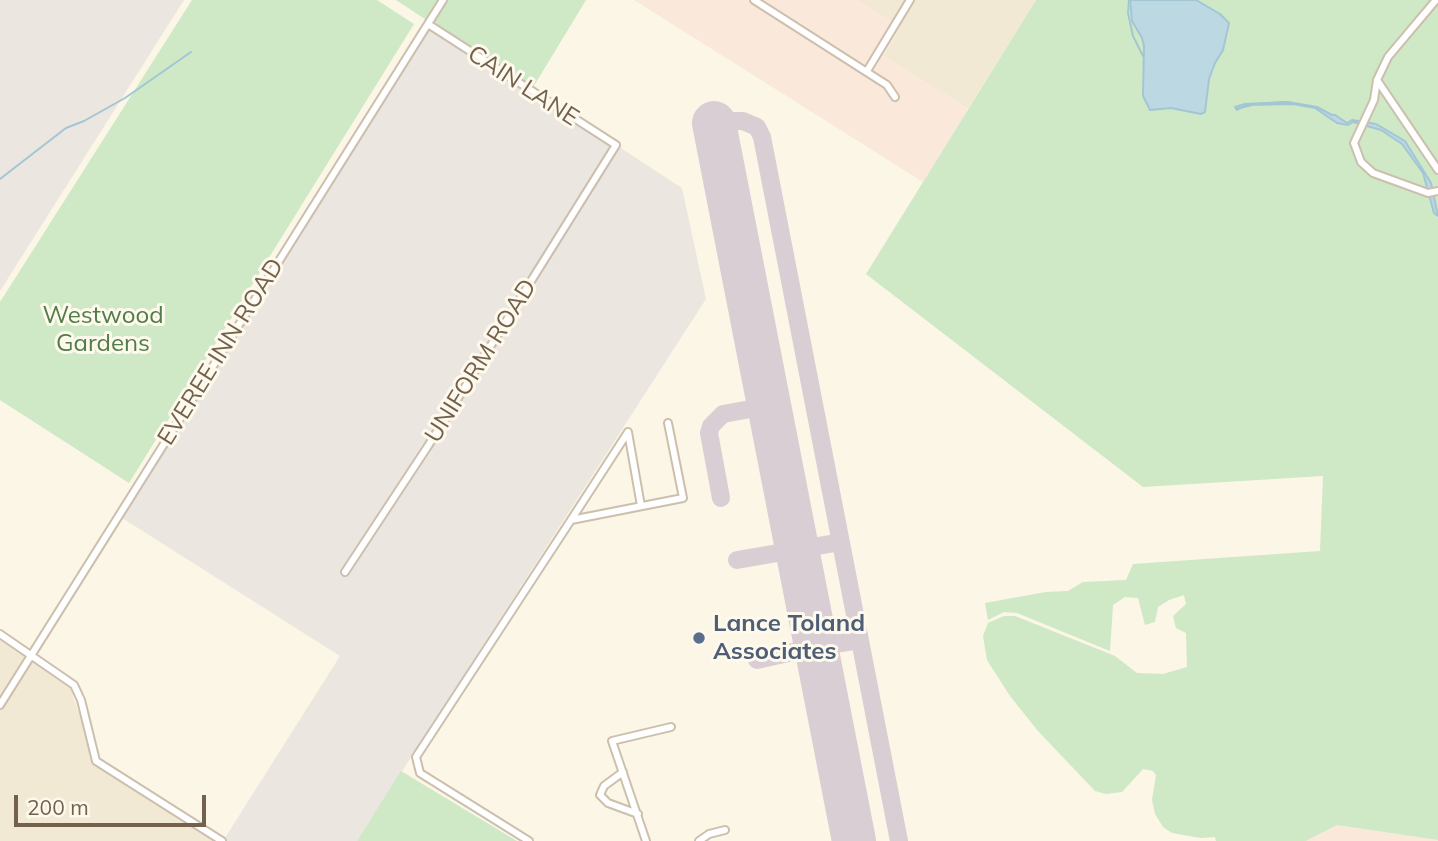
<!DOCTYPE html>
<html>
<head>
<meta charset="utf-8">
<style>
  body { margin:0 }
  #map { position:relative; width:1438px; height:841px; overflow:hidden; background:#fbf6e6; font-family:Mulish,sans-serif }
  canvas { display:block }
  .scale { position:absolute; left:14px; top:795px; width:192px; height:32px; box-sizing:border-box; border:4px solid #73604d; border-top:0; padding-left:9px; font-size:21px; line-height:24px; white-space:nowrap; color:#73604d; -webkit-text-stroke:5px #fef9ed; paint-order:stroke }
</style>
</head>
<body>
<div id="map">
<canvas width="1438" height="841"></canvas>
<div class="scale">200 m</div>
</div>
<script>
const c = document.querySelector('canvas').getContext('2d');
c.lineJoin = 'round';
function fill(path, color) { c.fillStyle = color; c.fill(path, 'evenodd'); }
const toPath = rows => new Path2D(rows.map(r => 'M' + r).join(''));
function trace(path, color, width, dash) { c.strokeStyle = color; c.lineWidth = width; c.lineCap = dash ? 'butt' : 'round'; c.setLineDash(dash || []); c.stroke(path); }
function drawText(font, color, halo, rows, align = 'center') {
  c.font = font + ' Mulish,sans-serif'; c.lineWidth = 6; c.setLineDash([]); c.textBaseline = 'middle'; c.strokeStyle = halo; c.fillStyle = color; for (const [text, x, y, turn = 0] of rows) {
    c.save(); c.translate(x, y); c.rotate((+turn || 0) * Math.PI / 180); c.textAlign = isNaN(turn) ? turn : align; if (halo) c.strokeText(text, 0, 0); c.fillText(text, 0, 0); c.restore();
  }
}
fill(toPath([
  [857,0,1036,0,968,109,883,56,900,27],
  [0,635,67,679,89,742,105,770,219,841,0,841]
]), '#f2e9d5');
fill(toPath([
  [634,0,857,0,900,27,883,56,968,109,923,182],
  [1337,825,1438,840,1438,841,1306,841]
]), '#fae9db');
fill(toPath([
  [0,0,184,0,0,291],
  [428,22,682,188,706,299,357,841,223,841,340,656,122,518]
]), '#ebe7e0');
fill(toPath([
  [192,0,377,0,414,24,129,483,0,400,0,302],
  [396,0,586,0,532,89],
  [1036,0,1438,0,1438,840,1337,825,1306,841,1216,841,1215,837,1201,838,1172,833,1163,827,1155,814,1152,800,1156,775,1153,771,1143,769,1122,792,1106,794,1095,791,1038,731,1010,696,987,660,983,636,988,623,1004,616,1015,616,1115,656,1137,673,1163,674,1187,667,1186,633,1176,628,1173,616,1186,604,1184,595,1169,600,1158,607,1155,622,1145,625,1138,598,1125,597,1113,605,1110,651,1017,613,1004,612,988,620,985,603,1046,592,1068,591,1083,582,1126,580,1133,564,1320,551,1323,476,1143,487,866,274],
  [401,771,517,841,357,841]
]), '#cfe8c6');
const water = toPath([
  [1130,0,1196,0,1220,14,1229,23,1223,50,1215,63,1209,79,1205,112,1201,114,1171,108,1150,110,1143,96,1144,46,1142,38,1132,21,1130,0],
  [1288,102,1317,107,1332,115,1335,115,1347,123,1352,120,1376,124,1405,141,1431,183,1438,216,1434,213,1423,173,1402,144,1381,130,1353,122,1348,125,1337,123,1315,108,1293,104,1246,105,1237,110,1235,107,1245,104,1288,102]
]);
fill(water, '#bcd8e3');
trace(water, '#a3c6d4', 2);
trace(toPath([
  [1129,0,1128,13,1133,36,1143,56],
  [1257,104,1286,102],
  [1236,109,1252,105],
  [0,179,66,128,84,121,125,98,191,52]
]), '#a3c6d4', 2);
trace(toPath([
  [716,133,735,121,743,121,757,127,762,137,899,841],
  [721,498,709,433,711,426,723,414,767,406],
  [737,560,841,542],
  [757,660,815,647,860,640]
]), '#daced5', 18);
trace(toPath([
  [714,123,854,841]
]), '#daced5', 44);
const minor = toPath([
  [754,0,887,85,895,97],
  [1436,0,1388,57,1377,80,1374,100,1354,143,1361,162,1373,173,1428,193,1438,191],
  [867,71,910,0],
  [1377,80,1438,170],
  [571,520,628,432,641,506],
  [345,572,428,446,616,145,428,24],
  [0,634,74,685,81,700,96,761,222,841],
  [0,705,443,0],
  [623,772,604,786,600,795,608,803,638,814],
  [529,841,420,773,416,757,571,520,683,498,668,423],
  [646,841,612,741,671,727],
  [699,841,709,834,725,830]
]);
trace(minor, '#ccbfad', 10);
trace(minor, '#fff', 6);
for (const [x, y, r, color] of [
  [699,638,7,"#5c6f8a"]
]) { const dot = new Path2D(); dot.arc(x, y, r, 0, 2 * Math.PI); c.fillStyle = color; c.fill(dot); trace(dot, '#fef9ed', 2.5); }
drawText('24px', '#73604d', '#fef9ed', [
  ["CAIN LANE",523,86,33],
  ["EVEREE INN ROAD",221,352,-58],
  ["UNIFORM ROAD",481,361,-58]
]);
drawText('24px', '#517d48', '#fef9ed', [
  ["Westwood",103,316],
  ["Gardens",103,344]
]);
drawText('bold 24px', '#4e5e75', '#fef9ed', [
  ["Lance Toland",713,624],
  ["Associates",713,652]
], 'left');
</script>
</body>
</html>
